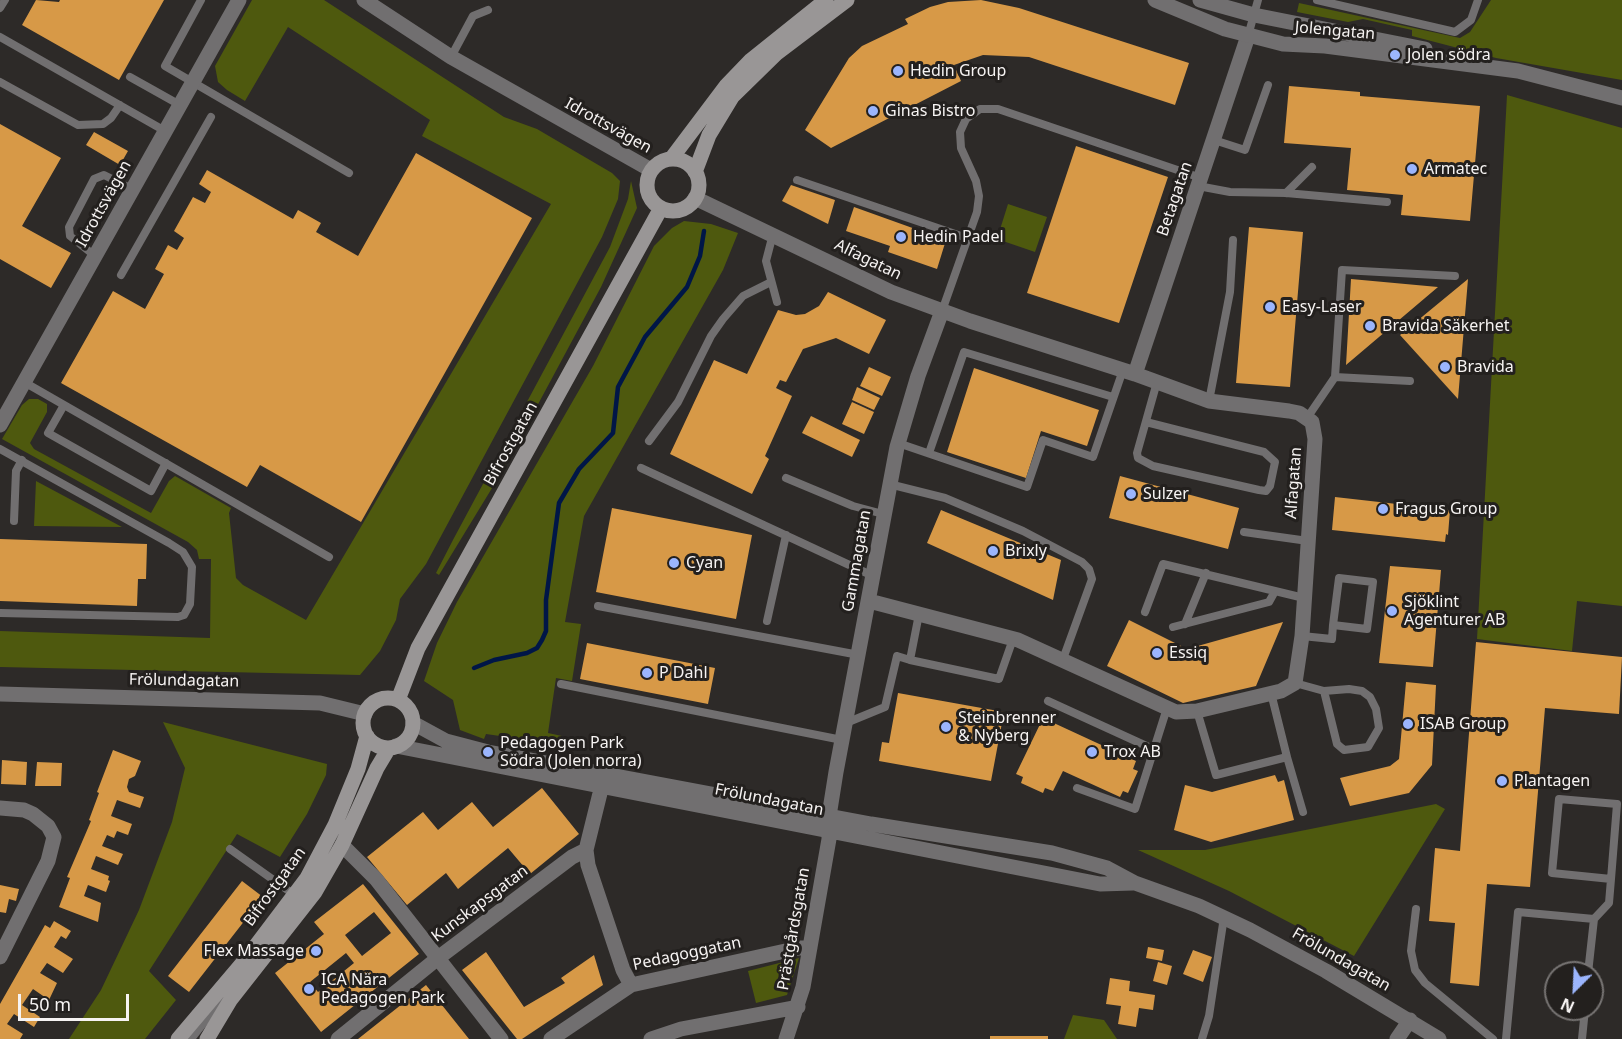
<!DOCTYPE html>
<html>
<head>
<meta charset="utf-8">
<style>
  body { margin:0 }
  #map { position:relative; width:1622px; height:1039px; overflow:hidden; background:#2d2a28; font-family:"Noto Sans",sans-serif }
  canvas { display:block }
  .north { position:absolute; left:1544px; top:961px; width:60px; height:60px; box-sizing:border-box; background:#23201e; border:2px solid #777473; border-radius:50%; rotate:204deg; font-size:16px; font-weight:700; line-height:24px; text-align:center; color:#f6f3f2 }
  .north::after { content:''; display:block; margin:auto; width:21px; height:27px; background:#9bb5fd; clip-path:polygon(50% 0,100% 100%,50% 72%,0 100%) }
  .scale { position:absolute; left:18px; top:994px; width:111px; height:27px; box-sizing:border-box; border:3px solid #f6f3f2; border-top:0; padding-left:8px; font-size:18px; line-height:21px; white-space:nowrap; color:#f6f3f2; -webkit-text-stroke:4px #23201e; paint-order:stroke }
</style>
</head>
<body>
<div id="map">
<canvas width="1622" height="1039"></canvas>
<div class="north">N</div>
<div class="scale">50 m</div>
</div>
<script>
const c = document.querySelector('canvas').getContext('2d');
c.lineJoin = 'round';
function fill(path, color) { c.fillStyle = color; c.fill(path, 'evenodd'); }
const toPath = rows => new Path2D(rows.map(r => 'M' + r).join(''));
function trace(path, color, width, dash) { c.strokeStyle = color; c.lineWidth = width; c.lineCap = dash ? 'butt' : 'round'; c.setLineDash(dash || []); c.stroke(path); }
function drawText(font, color, halo, rows, align = 'center') {
  c.font = font + ' "Noto Sans",sans-serif'; c.lineWidth = 6; c.setLineDash([]); c.textBaseline = 'middle'; c.strokeStyle = halo; c.fillStyle = color; for (const [text, x, y, turn = 0] of rows) {
    c.save(); c.translate(x, y); c.rotate((+turn || 0) * Math.PI / 180); c.textAlign = isNaN(turn) ? turn : align; if (halo) c.strokeText(text, 0, 0); c.fillText(text, 0, 0); c.restore();
  }
}
fill(toPath([
  [252,0,324,0,504,117,537,129,612,173,620,181,618,199,602,237,426,564,400,599,396,620,380,651,360,675,0,667,0,631,210,638,211,559,199,559,197,550,188,542,2,439,22,405,29,399,38,399,47,404,47,412,30,443,34,449,151,513,169,481,175,476,231,508,229,513,236,578,243,585,306,620,551,204,422,136,430,120,288,27,245,101,227,90,218,82,215,66],
  [1491,0,1622,0,1622,80,1496,58,1412,36,1412,30,1363,19,1348,22,1297,12,1299,3,1460,38,1470,32],
  [1507,95,1622,128,1622,606,1577,601,1572,651,1477,639],
  [631,181,637,208,601,287,500,475,439,575,436,573,454,538,610,247,628,199],
  [1008,204,1047,217,1035,252,997,239],
  [684,221,711,224,738,233,723,270,584,516,565,622,581,624,572,681,556,678,548,733,562,736,562,738,534,747,503,740,500,736,486,734,484,739,460,730,453,700,424,681,437,643,457,602,593,366,654,246,672,228],
  [36,481,122,527,34,526],
  [163,722,327,764,326,775,307,814,280,857,237,834,149,971,176,1000,145,1039,69,1039,101,990,139,910,172,822,185,768],
  [1436,804,1445,809,1354,956,1229,891,1138,850,1205,850],
  [799,958,787,995,756,1003,748,971],
  [1073,1015,1104,1020,1117,1039,1064,1039]
]), '#4e590e');
trace(toPath([
  [474,668,494,660,527,653,537,648,542,640,546,631,546,600,559,503,579,469,613,433,618,387,645,337,687,287,700,256,704,231]
]), '#001647', 4.5);
fill(toPath([
  [36,0,59,2,60,0,164,0,119,80,22,25],
  [981,0,1019,8,1189,63,1175,105,1029,57,983,55,954,65,961,81,831,148,805,130,849,58,862,46,908,24,905,19,930,7,948,2],
  [1289,86,1360,92,1360,96,1480,106,1470,221,1401,215,1403,195,1347,190,1351,148,1284,143],
  [0,124,61,158,22,226,71,253,51,288,0,259],
  [94,132,128,151,120,165,86,145],
  [1076,146,1168,177,1119,323,1027,293],
  [416,153,532,218,361,522,260,465,247,487,61,383,113,291,145,309,164,274,155,269,168,245,177,250,184,238,174,231,193,197,205,203,211,192,199,184,207,170,293,219,298,210,321,223,316,232,358,256],
  [791,185,835,200,828,224,782,201],
  [854,207,946,240,937,269,888,252,890,246,846,231],
  [1249,227,1303,232,1290,387,1236,383],
  [1351,279,1438,287,1346,365],
  [1468,279,1458,399,1400,335],
  [828,292,886,320,869,354,836,338,803,349,786,382,780,380,776,388,792,396,765,456,769,459,752,494,670,454,714,360,747,374,778,310,796,315,805,314,819,306],
  [869,367,891,377,882,396,860,386],
  [974,368,1099,410,1087,446,1041,431,1026,478,947,452],
  [857,387,880,398,874,410,852,400],
  [852,402,874,412,864,434,842,424],
  [811,416,860,440,852,457,802,433],
  [1120,476,1239,508,1228,549,1109,518],
  [1335,497,1450,510,1448,535,1446,534,1445,542,1332,530],
  [612,508,752,535,736,619,596,592],
  [941,510,1061,560,1053,600,927,543],
  [0,539,147,544,146,579,138,579,137,606,0,601],
  [1390,566,1441,570,1433,667,1379,663],
  [1129,620,1187,649,1283,622,1256,686,1183,703,1107,666],
  [1476,642,1622,657,1619,714,1545,708,1530,887,1487,884,1479,986,1450,983,1455,923,1429,921,1435,848,1460,851],
  [587,643,715,668,708,704,580,679],
  [1406,682,1436,685,1432,765,1409,793,1350,806,1340,778,1390,766,1399,759],
  [898,693,1004,712,991,781,879,761,882,742,889,743],
  [1043,718,1136,761,1133,769,1138,771,1128,793,1123,791,1120,797,1063,771,1053,791,1045,788,1043,793,1021,783,1023,777,1016,774],
  [113,750,141,761,135,776,129,779,127,787,129,792,144,797,140,808,117,800,111,816,132,824,128,835,117,831,114,838,107,835,102,846,123,854,118,865,96,856,91,869,109,876,108,880,110,881,106,892,88,885,84,896,101,903,98,922,59,907,70,878,67,877,91,821,89,820,99,793,97,792],
  [2,760,27,762,26,785,1,784],
  [37,762,62,763,61,786,35,786],
  [1275,775,1278,782,1284,780,1294,820,1211,842,1174,830,1185,785,1212,792],
  [542,788,579,834,530,874,508,848,458,889,446,873,407,905,367,857,423,812,438,830,472,802,493,827],
  [242,881,263,897,189,992,168,976],
  [363,884,419,954,321,1032,275,973,324,934,314,922],
  [374,912,391,933,362,956,345,935],
  [346,953,354,963,318,992,310,982],
  [0,885,19,889,16,901,9,899,6,913,0,912],
  [54,921,71,931,66,939,61,936,54,947,73,959,63,973,47,963,40,973,57,983,49,1000,33,989,22,1005,40,1017,34,1027,14,1014,7,1024,23,1034,20,1039,0,1039,0,1004,45,925,50,928],
  [1148,947,1164,950,1162,961,1146,958],
  [1193,950,1212,957,1203,982,1183,974],
  [486,952,524,1007,565,983,561,978,594,955,603,985,522,1039,517,1039,462,970],
  [1158,962,1172,966,1167,985,1153,981],
  [1110,978,1130,981,1129,991,1155,995,1153,1010,1139,1008,1136,1027,1118,1024,1121,1006,1106,1004],
  [426,985,469,1039,358,1039],
  [990,1036,1048,1036,1048,1039,990,1039]
]), '#d79947');
trace(toPath([
  [201,0,165,66,349,173],
  [1317,0,1455,32,1471,20,1478,0],
  [0,8,5,0],
  [1248,36,1258,0],
  [0,37,165,131],
  [451,57,473,16,488,10],
  [130,77,180,105],
  [0,82,78,125,103,124,111,118,120,105],
  [1214,140,1245,150,1268,85],
  [797,180,967,238],
  [1198,186,1230,192,1286,193,1387,202],
  [1286,193,1312,167],
  [773,234,766,261,777,302],
  [95,256,70,236,69,227,94,179,104,175,132,189],
  [121,275,211,117],
  [942,311,977,212,979,196,976,181,961,148,960,132,966,119,980,109,998,109,1201,178],
  [1335,377,1410,381],
  [24,382,329,557],
  [1209,401,1230,292,1233,240],
  [64,405,48,433,151,491,166,463],
  [1307,418,1335,377,1342,270,1455,276],
  [1146,422,1264,452,1275,462,1270,486,1266,491,1259,490,1153,466,1138,458,1137,453,1157,382],
  [649,441,678,402,711,336,723,319,743,296,771,282],
  [898,443,1027,487,1043,440,1093,457,1123,370],
  [0,449,169,543,183,552,192,567,190,604,184,615,178,617,0,613],
  [929,453,964,352,1113,397],
  [641,468,873,576],
  [786,478,853,506,883,514],
  [889,484,945,498,1023,531,1082,562,1089,569,1092,579,1063,659],
  [14,521,16,471,22,460],
  [1244,532,1308,541],
  [598,606,859,655],
  [1145,612,1163,564,1304,598],
  [919,614,910,660,999,679,1013,639],
  [767,621,786,535],
  [1185,624,1206,573],
  [1173,627,1269,602,1274,593],
  [1302,636,1332,639,1333,625,1339,578,1373,582,1367,629,1333,625],
  [1295,683,1324,691,1337,744,1344,750,1368,747,1379,728,1376,709,1370,697,1362,691,1349,689,1324,691],
  [561,684,842,740],
  [1271,693,1287,757],
  [1048,701,1153,749],
  [1197,711,1216,775,1287,757,1303,812],
  [846,723,885,707,897,656,910,660],
  [1077,788,1135,809,1167,708],
  [230,849,296,896],
  [1416,909,1411,951,1415,970,1425,983,1493,1039],
  [1594,919,1609,903,1611,879,1617,804,1559,799,1552,873,1611,879],
  [191,1039,228,992],
  [1202,1039,1209,1016,1224,917],
  [1506,1039,1518,912,1594,919,1588,973],
  [1582,1039,1585,1009]
]), '#716f70', 8);
trace(toPath([
  [364,0,451,57,651,170],
  [695,198,891,292,970,321,1135,374,1209,401,1289,411,1299,413,1312,422,1315,439,1302,636,1295,683,1281,691,1197,711,1176,712,1018,640,869,601],
  [1135,374,1248,36],
  [0,425,239,0],
  [413,723,446,741,488,752,871,824,1052,853,1107,868,1135,883,1199,906,1250,930,1326,971,1439,1039],
  [396,746,1100,884,1133,883],
  [604,777,586,850,588,865,623,970,631,985],
  [0,808,24,810,33,814,48,826,54,837,48,861,0,957],
  [342,845,376,879,501,1039],
  [338,1039,438,958,572,857,586,850],
  [551,1039,631,985,799,948,810,948],
  [651,1039,681,1029,798,1007],
  [786,1039,803,987,829,839,829,816,836,772,897,447,918,376,942,311],
  [1397,1039,1410,1020]
]), '#716f70', 15);
trace(toPath([
  [1155,0,1225,29,1283,44,1325,46,1518,71,1622,98],
  [1200,0,1254,15,1425,49],
  [0,694,320,703,365,714]
]), '#716f70', 15);
trace(toPath([
  [671,159,726,86,751,60,826,0],
  '647 185a26 26 0 1 1 52 0a26 26 0 1 1-52 0Z',
  [695,172,709,135,732,97,777,53,847,0],
  '363 723a25 25 0 1 1 50 0a25 25 0 1 1-50 0Z',
  [398,700,418,648,661,208],
  [178,1039,245,960,307,878,335,825,358,769,367,736],
  [207,1039,231,999,315,892,342,845,377,768,389,748]
]), '#999696', 15);
for (const [x, y, r, color] of [
  [1395,55,6,"#9bb5fd"],
  [898,71,6,"#9bb5fd"],
  [873,111,6,"#9bb5fd"],
  [1412,169,6,"#9bb5fd"],
  [901,237,6,"#9bb5fd"],
  [1270,307,6,"#9bb5fd"],
  [1370,326,6,"#9bb5fd"],
  [1445,367,6,"#9bb5fd"],
  [1131,494,6,"#9bb5fd"],
  [1383,509,6,"#9bb5fd"],
  [993,551,6,"#9bb5fd"],
  [674,563,6,"#9bb5fd"],
  [1392,611,6,"#9bb5fd"],
  [1157,653,6,"#9bb5fd"],
  [647,673,6,"#9bb5fd"],
  [1408,724,6,"#9bb5fd"],
  [946,727,6,"#9bb5fd"],
  [488,752,6,"#9bb5fd"],
  [1092,752,6,"#9bb5fd"],
  [1502,781,6,"#9bb5fd"],
  [316,951,6,"#9bb5fd"],
  [309,989,6,"#9bb5fd"]
]) { const dot = new Path2D(); dot.arc(x, y, r, 0, 2 * Math.PI); c.fillStyle = color; c.fill(dot); trace(dot, '#23201e', 2); }
drawText('16px', '#f6f3f2', '#23201e', [
  ["Jolengatan",1335,31,5],
  ["Idrottsvägen",608,126,29],
  ["Betagatan",1175,199,-71],
  ["Idrottsvägen",104,204,-61],
  ["Alfagatan",868,260,26],
  ["Bifrostgatan",511,444,-61],
  ["Alfagatan",1294,483,-86],
  ["Gammagatan",857,561,-80],
  ["Frölundagatan",184,681,1],
  ["Frölundagatan",769,800,11],
  ["Bifrostgatan",275,887,-54],
  ["Kunskapsgatan",480,904,-37],
  ["Prästgårdsgatan",794,929,-80],
  ["Pedagoggatan",687,954,-12],
  ["Frölundagatan",1341,960,30]
]);
drawText('16px', '#f6f3f2', '#23201e', [
  ["Jolen södra",1407,55],
  ["Hedin Group",910,71],
  ["Ginas Bistro",885,111],
  ["Armatec",1424,169],
  ["Hedin Padel",913,237],
  ["Easy-Laser",1282,307],
  ["Bravida Säkerhet",1382,326],
  ["Bravida",1457,367],
  ["Sulzer",1143,494],
  ["Fragus Group",1395,509],
  ["Brixly",1005,551],
  ["Cyan",686,563],
  ["Sjöklint",1404,602],
  ["Agenturer AB",1404,620],
  ["Essiq",1169,653],
  ["P Dahl",659,673],
  ["Steinbrenner",958,718],
  ["& Nyberg",958,736],
  ["ISAB Group",1420,724],
  ["Pedagogen Park",500,743],
  ["Södra (Jolen norra)",500,761],
  ["Trox AB",1104,752],
  ["Plantagen",1514,781],
  ["Flex Massage",304,951,"right"],
  ["ICA Nära",321,980],
  ["Pedagogen Park",321,998]
], 'left');
</script>
</body>
</html>
